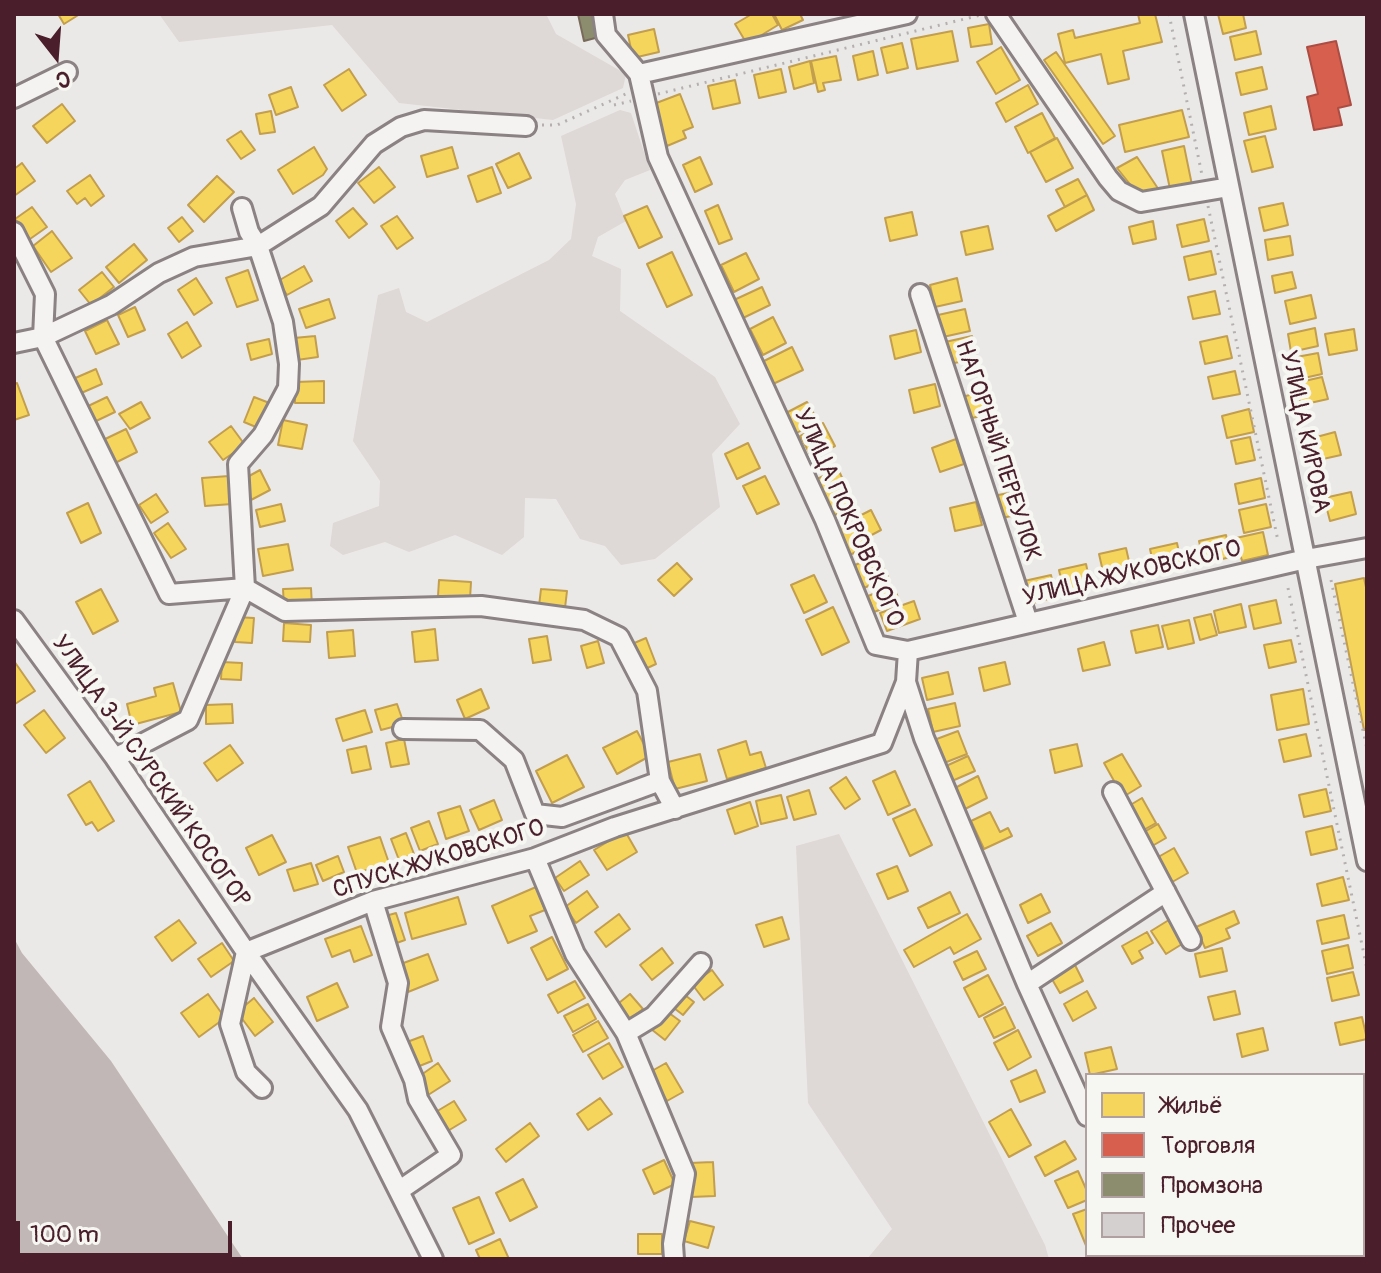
<!DOCTYPE html>
<html>
<head>
<meta charset="utf-8">
<style>
  body { margin:0 }
  #map { position:relative; width:1381px; height:1273px; overflow:hidden; background:#ebe9e7; font-family:Pangolin,sans-serif }
  canvas { display:block }
  .frame { position:absolute; inset:0; border:16px solid #4a1f2b; pointer-events:none }
  .legend { position:absolute; left:1085px; top:1073px; width:280px; height:184px; box-sizing:border-box; background:#f6f6f2; border:2px solid #b1a0a2; margin:0; padding:10px 14px; list-style:none; font-size:24px; color:#4a1f2b }
  .legend li { display:flex; align-items:center; gap:16px; height:40px }
  .legend b { width:40px; border:2px solid #b1a0a2 }
  .north { position:absolute; left:16px; top:16px; width:80px; height:80px; -webkit-text-stroke:6px #f6f6f2; paint-order:stroke; rotate:163deg; font-size:22px; font-weight:700; line-height:32px; text-align:center; color:#4a1f2b }
  .north::after { content:''; display:block; margin:auto; width:28px; height:36px; background:#4a1f2b; clip-path:polygon(50% 0,100% 100%,50% 72%,0 100%) }
  .scale { position:absolute; left:16px; top:1221px; width:216px; height:36px; box-sizing:border-box; border:4px solid #4a1f2b; border-top:0; padding-left:10px; font-size:24px; line-height:28px; white-space:nowrap; color:#4a1f2b; -webkit-text-stroke:6px #f6f6f2; paint-order:stroke }
</style>
</head>
<body>
<div id="map">
<canvas width="1381" height="1273"></canvas>
<div class="frame"></div>
<ul class="legend">
<li><b style="height:22px;background:#f6d55c"></b>Жильё</li>
<li><b style="height:22px;background:#d6604d"></b>Торговля</li>
<li><b style="height:22px;background:#8c8c6e"></b>Промзона</li>
<li><b style="height:22px;background:#d3d0cf"></b>Прочее</li>
</ul>
<div class="north">С</div>
<div class="scale">100 m</div>
</div>
<script>
const c = document.querySelector('canvas').getContext('2d');
c.lineJoin = 'round';
function fill(path, color) { c.fillStyle = color; c.fill(path, 'evenodd'); }
const toPath = rows => new Path2D(rows.map(r => 'M' + r).join(''));
function trace(path, color, width, dash) { c.strokeStyle = color; c.lineWidth = width; c.lineCap = dash ? 'butt' : 'round'; c.setLineDash(dash || []); c.stroke(path); }
function drawText(font, color, halo, rows, align = 'center') {
  c.font = font + ' Pangolin,sans-serif'; c.lineWidth = 8; c.setLineDash([]); c.textBaseline = 'middle'; c.strokeStyle = halo; c.fillStyle = color; for (const [text, x, y, turn = 0] of rows) {
    c.save(); c.translate(x, y); c.rotate((+turn || 0) * Math.PI / 180); c.textAlign = isNaN(turn) ? turn : align; if (halo) c.strokeText(text, 0, 0); c.fillText(text, 0, 0); c.restore();
  }
}
fill(toPath([
  [159,14,546,14,556,34,626,74,623,88,553,120,399,103,332,25,179,42],
  [620,110,631,113,650,170,625,180,615,194,626,221,598,237,592,256,621,269,620,311,715,377,740,424,712,454,720,507,655,559,621,565,605,546,580,539,556,499,525,498,524,537,502,555,455,535,409,552,385,542,343,555,330,546,333,523,379,506,380,481,353,441,378,295,399,288,406,312,427,322,549,260,571,239,576,204,561,136],
  [839,834,1045,1245,1049,1259,867,1259,892,1229,808,1103,796,846]
]), '#ded8d7');
fill(toPath([
  [14,938,22,953,111,1061,243,1259,14,1259]
]), '#c2b7b7');
const homes = toPath([
  [58,14,80,14,64,24,58,14],
  [752,14,772,14,778,25,747,44,735,24,752,14],
  [774,14,800,14,803,20,782,30,774,14],
  [1138,14,1155,14,1162,42,1123,51,1129,79,1108,84,1101,54,1065,63,1058,34,1073,30,1075,38,1140,23,1138,14],
  [1218,14,1243,14,1246,28,1223,34,1218,14],
  [989,24,992,44,971,47,968,28,989,24],
  [654,29,659,52,633,58,628,35,654,29],
  [952,31,958,61,917,69,911,39,952,31],
  [1256,31,1261,54,1235,60,1230,37,1256,31],
  [902,43,908,68,887,73,881,48,902,43],
  [1001,47,1020,80,996,94,977,62,1001,47],
  [873,51,878,75,858,80,853,56,873,51],
  [1056,52,1115,136,1103,144,1044,60,1056,52],
  [836,56,841,80,823,83,825,90,818,92,811,61,836,56],
  [810,61,814,83,794,89,789,67,810,61],
  [1262,67,1267,89,1241,95,1236,73,1262,67],
  [349,69,366,95,342,111,324,85,349,69],
  [781,69,786,92,759,98,754,75,781,69],
  [735,80,740,103,713,109,708,86,735,80],
  [1028,85,1038,104,1006,122,996,103,1028,85],
  [291,87,298,107,276,115,269,95,291,87],
  [680,94,693,127,683,131,686,138,667,146,651,105,680,94],
  [62,104,75,121,47,143,33,126,62,104],
  [1271,106,1276,129,1249,135,1244,113,1271,106],
  [1182,110,1189,137,1125,152,1119,125,1182,110],
  [271,111,275,132,260,134,256,114,271,111],
  [1042,113,1055,138,1028,153,1015,127,1042,113],
  [241,131,255,150,241,159,227,140,241,131],
  [1265,136,1273,167,1252,172,1244,141,1265,136],
  [1057,138,1073,168,1046,182,1030,152,1057,138],
  [1184,146,1192,185,1170,189,1162,151,1184,146],
  [314,147,327,169,323,175,293,194,278,170,314,147],
  [452,147,458,168,427,177,421,156,452,147],
  [519,153,531,178,508,188,496,164,519,153],
  [700,157,712,184,695,192,683,165,700,157],
  [1137,157,1161,193,1141,198,1117,168,1137,157],
  [22,163,35,181,14,196,14,169,22,163],
  [379,167,395,187,374,203,358,183,379,167],
  [492,167,501,193,477,202,468,176,492,167],
  [90,175,104,196,91,206,85,198,77,204,67,191,90,175],
  [217,176,234,192,204,222,188,205,217,176],
  [1078,179,1087,195,1065,207,1056,190,1078,179],
  [1087,195,1094,210,1056,231,1048,216,1087,195],
  [1283,203,1288,225,1264,231,1259,208,1283,203],
  [718,205,732,239,719,244,705,211,718,205],
  [647,206,662,237,639,248,624,216,647,206],
  [32,207,47,227,30,239,15,219,32,207],
  [353,208,367,224,349,238,336,221,353,208],
  [912,212,917,235,890,241,885,218,912,212],
  [397,216,413,238,397,249,381,226,397,216],
  [182,217,193,231,179,242,168,228,182,217],
  [1204,219,1209,241,1182,247,1177,225,1204,219],
  [1153,221,1156,239,1133,244,1129,227,1153,221],
  [988,226,993,249,966,255,961,232,988,226],
  [52,231,72,258,51,272,33,246,52,231],
  [1290,236,1293,255,1268,260,1265,240,1290,236],
  [134,244,147,260,119,283,106,267,134,244],
  [1211,251,1216,274,1189,280,1184,257,1211,251],
  [672,252,692,295,667,307,647,264,672,252],
  [746,253,759,279,734,292,721,265,746,253],
  [304,266,312,281,287,295,278,281,304,266],
  [248,270,258,300,237,307,226,278,248,270],
  [102,272,114,287,91,305,79,290,102,272],
  [1292,272,1296,288,1275,293,1272,276,1292,272],
  [196,278,212,303,194,315,178,290,196,278],
  [957,278,962,301,935,307,930,285,957,278],
  [762,287,770,305,743,318,734,300,762,287],
  [1215,291,1220,314,1193,319,1188,297,1215,291],
  [1311,295,1316,318,1290,324,1285,301,1311,295],
  [329,299,335,318,306,328,299,309,329,299],
  [135,307,145,330,128,337,118,315,135,307],
  [965,309,970,331,943,337,938,315,965,309],
  [773,317,786,343,763,355,750,329,773,317],
  [107,320,119,344,96,354,85,331,107,320],
  [187,322,201,346,182,358,168,334,187,322],
  [1315,328,1318,346,1291,352,1288,334,1315,328],
  [1354,329,1357,350,1329,355,1325,334,1354,329],
  [916,330,921,352,895,359,890,336,916,330],
  [315,336,318,357,297,360,294,338,315,336],
  [972,336,977,358,950,364,945,342,972,336],
  [1227,336,1232,358,1205,364,1200,342,1227,336],
  [269,339,272,354,251,360,247,344,269,339],
  [792,347,803,370,773,384,762,362,792,347],
  [1318,353,1322,374,1295,380,1291,358,1318,353],
  [96,369,102,384,79,394,73,379,96,369],
  [1235,371,1240,394,1213,399,1208,377,1235,371],
  [1322,377,1328,399,1301,405,1296,383,1322,377],
  [324,381,324,403,295,403,295,382,324,381],
  [17,383,29,415,14,420,14,384,17,383],
  [935,384,940,406,914,413,909,390,935,384],
  [985,391,990,414,963,420,958,398,985,391],
  [107,397,115,412,92,423,84,408,107,397],
  [254,397,272,404,263,430,244,422,254,397],
  [141,402,150,418,130,429,119,414,141,402],
  [807,402,818,421,795,434,784,414,807,402],
  [1249,409,1254,432,1227,438,1222,416,1249,409],
  [283,420,307,425,302,449,278,445,283,420],
  [823,423,835,446,812,458,800,436,823,423],
  [231,426,245,445,223,460,209,442,231,426],
  [126,429,137,452,113,464,101,441,126,429],
  [1335,432,1341,455,1314,461,1309,439,1335,432],
  [1250,437,1255,460,1236,464,1231,441,1250,437],
  [956,439,964,464,940,472,932,448,956,439],
  [748,443,760,468,737,479,725,454,748,443],
  [838,469,855,505,833,516,815,480,838,469],
  [260,470,270,490,251,500,240,481,260,470],
  [229,476,232,504,205,506,202,478,229,476],
  [765,476,779,504,757,514,743,486,765,476],
  [1261,478,1265,498,1239,504,1235,484,1261,478],
  [1019,491,1024,513,998,519,993,496,1019,491],
  [1351,492,1356,514,1330,521,1324,498,1351,492],
  [156,494,168,512,151,523,139,505,156,494],
  [976,502,982,525,955,531,950,508,976,502],
  [88,503,101,533,81,543,67,513,88,503],
  [281,504,285,521,260,527,256,510,281,504],
  [1266,504,1271,527,1244,533,1239,510,1266,504],
  [871,510,881,530,866,538,869,545,850,555,836,528,871,510],
  [168,523,186,549,171,558,154,533,168,523],
  [1263,532,1268,555,1242,561,1236,538,1263,532],
  [1226,535,1231,557,1204,563,1199,541,1226,535],
  [1177,543,1182,566,1155,572,1150,549,1177,543],
  [288,544,293,570,263,576,258,549,288,544],
  [1126,548,1131,570,1104,576,1099,554,1126,548],
  [877,555,888,577,864,588,853,566,877,555],
  [677,563,692,579,674,596,658,580,677,563],
  [1086,564,1091,587,1064,593,1059,570,1086,564],
  [814,575,827,602,804,613,791,585,814,575],
  [1051,575,1056,597,1029,604,1024,581,1051,575],
  [1364,578,1367,592,1367,729,1364,730,1335,584,1364,578],
  [439,580,471,582,470,599,438,596,439,580],
  [893,586,900,602,874,612,868,596,893,586],
  [311,588,312,606,284,607,283,589,311,588],
  [101,589,118,621,93,634,76,602,101,589],
  [541,589,567,591,565,608,539,606,541,589],
  [1276,600,1281,623,1254,629,1249,606,1276,600],
  [914,601,920,619,887,631,880,613,914,601],
  [1241,604,1246,627,1219,633,1214,611,1241,604],
  [833,607,849,642,822,655,806,620,833,607],
  [1211,614,1217,635,1200,640,1194,618,1211,614],
  [236,617,254,618,252,643,235,642,236,617],
  [1189,620,1194,643,1168,649,1162,626,1189,620],
  [284,623,311,625,310,642,283,641,284,623],
  [1158,625,1163,647,1136,653,1131,631,1158,625],
  [435,629,438,660,415,662,412,632,435,629],
  [353,630,355,656,329,658,327,632,353,630],
  [547,636,551,660,533,663,529,639,547,636],
  [646,638,656,664,643,670,632,644,646,638],
  [1291,640,1296,662,1269,668,1264,645,1291,640],
  [598,641,604,663,587,668,581,646,598,641],
  [1104,642,1110,665,1083,671,1078,649,1104,642],
  [14,661,35,691,15,704,14,702,14,661],
  [222,662,242,663,241,680,221,679,222,662],
  [1005,662,1010,684,984,691,979,668,1005,662],
  [948,672,953,694,927,700,922,678,948,672],
  [173,683,181,712,132,725,127,704,156,696,154,688,173,683],
  [481,689,489,708,465,719,457,700,481,689],
  [1303,689,1309,724,1277,730,1271,695,1303,689],
  [955,703,960,726,933,732,928,709,955,703],
  [232,704,233,723,206,724,206,705,232,704],
  [397,704,404,724,381,730,375,710,397,704],
  [44,710,65,738,46,753,24,725,44,710],
  [365,710,372,732,343,741,336,719,365,710],
  [637,731,650,756,617,774,603,748,637,731],
  [958,731,967,754,944,763,934,740,958,731],
  [1306,734,1311,756,1284,762,1279,740,1306,734],
  [404,739,409,764,391,767,386,743,404,739],
  [746,741,750,755,761,752,766,768,727,779,718,750,746,741],
  [1077,744,1082,766,1055,773,1050,750,1077,744],
  [230,745,243,763,217,781,204,763,230,745],
  [366,746,371,769,352,773,347,750,366,746],
  [700,754,707,781,675,789,668,762,700,754],
  [1122,754,1141,786,1123,797,1104,763,1122,754],
  [567,755,584,787,552,803,536,771,567,755],
  [968,756,975,771,952,781,946,766,968,756],
  [895,771,910,805,888,815,873,781,895,771],
  [978,776,987,798,963,810,953,789,978,776],
  [846,777,860,799,845,809,830,788,846,777],
  [90,781,114,821,98,831,92,822,86,825,68,795,90,781],
  [1326,789,1331,811,1304,817,1299,795,1326,789],
  [809,790,816,814,794,820,787,797,809,790],
  [781,795,787,818,761,824,756,801,781,795],
  [1142,798,1156,823,1140,832,1127,807,1142,798],
  [494,800,502,820,479,830,470,810,494,800],
  [750,802,758,826,735,834,727,810,750,802],
  [460,806,469,831,446,839,438,813,460,806],
  [915,809,932,845,910,856,893,819,915,809],
  [990,812,1000,832,1008,828,1012,836,984,849,971,821,990,812],
  [429,821,438,844,420,851,411,828,429,821],
  [1158,824,1166,838,1147,849,1139,835,1158,824],
  [1332,826,1337,849,1311,855,1306,832,1332,826],
  [625,831,637,852,607,870,594,850,625,831],
  [406,833,414,854,399,860,391,839,406,833],
  [272,835,286,862,259,875,246,848,272,835],
  [380,837,389,863,357,873,348,847,380,837],
  [1174,848,1188,873,1167,885,1153,860,1174,848],
  [338,856,344,872,323,881,316,865,338,856],
  [580,861,589,875,564,891,555,878,580,861],
  [311,863,318,884,294,891,287,870,311,863],
  [897,866,908,891,888,899,877,874,897,866],
  [1343,877,1349,900,1322,906,1317,884,1343,877],
  [536,887,545,910,530,916,537,931,508,943,492,906,536,887],
  [587,891,598,907,576,923,565,907,587,891],
  [950,892,960,913,928,928,918,908,950,892],
  [1041,894,1050,912,1028,923,1020,905,1041,894],
  [458,897,466,924,412,939,405,913,458,897],
  [1234,911,1239,923,1226,929,1230,938,1205,948,1196,927,1234,911],
  [396,913,405,940,391,945,382,917,396,913],
  [619,914,630,929,606,947,595,932,619,914],
  [967,914,981,939,954,954,950,947,914,967,904,950,967,914],
  [1344,915,1349,938,1322,944,1317,921,1344,915],
  [782,917,789,939,764,947,756,925,782,917],
  [1172,918,1187,941,1166,954,1151,931,1172,918],
  [179,920,196,943,172,961,155,937,179,920],
  [1051,923,1062,943,1038,956,1027,936,1051,923],
  [361,926,372,955,354,962,350,950,332,957,325,939,361,926],
  [1147,932,1153,943,1139,951,1143,958,1132,964,1122,946,1147,932],
  [552,937,568,969,547,980,531,948,552,937],
  [222,943,234,961,211,977,198,959,222,943],
  [1348,945,1353,968,1327,974,1322,951,1348,945],
  [662,948,673,963,652,980,640,965,662,948],
  [1222,948,1227,971,1200,977,1195,954,1222,948],
  [977,951,986,969,963,980,954,962,977,951],
  [428,954,438,980,408,992,398,965,428,954],
  [1073,961,1083,981,1060,993,1049,974,1073,961],
  [712,970,723,985,704,1000,692,984,712,970],
  [1353,972,1359,995,1332,1001,1327,978,1353,972],
  [988,975,1003,1004,979,1017,964,988,988,975],
  [575,981,585,998,558,1013,548,995,575,981],
  [337,983,348,1007,317,1021,307,997,337,983],
  [1087,991,1096,1008,1073,1021,1064,1004,1087,991],
  [1235,991,1240,1014,1214,1020,1208,997,1235,991],
  [681,992,694,1002,683,1015,670,1005,681,992],
  [208,994,225,1018,199,1037,181,1013,208,994],
  [630,994,643,1009,626,1022,614,1007,630,994],
  [254,998,273,1022,255,1036,237,1012,254,998],
  [588,1004,596,1019,573,1032,564,1016,588,1004],
  [1005,1007,1015,1028,994,1038,984,1018,1005,1007],
  [665,1010,680,1021,665,1040,651,1029,665,1010],
  [1362,1017,1367,1039,1340,1045,1335,1023,1362,1017],
  [598,1021,608,1038,583,1052,573,1035,598,1021],
  [1263,1028,1268,1050,1242,1057,1237,1034,1263,1028],
  [1018,1030,1031,1057,1008,1070,994,1043,1018,1030],
  [423,1036,432,1061,417,1067,407,1042,423,1036],
  [609,1043,623,1067,603,1079,588,1055,609,1043],
  [1111,1047,1117,1069,1090,1075,1085,1053,1111,1047],
  [438,1063,450,1081,425,1097,414,1080,438,1063],
  [666,1063,683,1092,667,1101,650,1072,666,1063],
  [1036,1070,1045,1092,1020,1102,1011,1081,1036,1070],
  [1367,1085,1367,1148,1363,1129,1363,1086,1367,1085],
  [600,1098,612,1114,588,1130,577,1114,600,1098],
  [454,1101,466,1120,446,1132,434,1113,454,1101],
  [1011,1109,1031,1145,1009,1157,989,1122,1011,1109],
  [530,1123,539,1136,506,1162,496,1149,530,1123],
  [1065,1141,1076,1159,1045,1176,1035,1157,1065,1141],
  [664,1160,675,1184,654,1194,643,1170,664,1160],
  [713,1162,715,1196,691,1197,689,1163,713,1162],
  [1078,1171,1087,1191,1087,1200,1068,1208,1055,1181,1078,1171],
  [523,1179,537,1207,510,1221,496,1193,523,1179],
  [479,1197,494,1233,469,1244,453,1208,479,1197],
  [1087,1209,1087,1248,1073,1214,1087,1209],
  [690,1221,714,1227,708,1248,684,1241,690,1221],
  [638,1234,662,1234,662,1254,638,1254,638,1234],
  [500,1239,509,1259,480,1259,476,1250,500,1239],
  [1117,1255,1119,1259,1089,1259,1087,1256,1117,1255]
]);
fill(homes, '#f6d55c');
trace(homes, '#c29e4d', 2);
const shops = toPath([
  [1336,41,1351,105,1338,108,1342,125,1314,130,1307,97,1318,94,1307,47,1336,41]
]);
fill(shops, '#d6604d');
trace(shops, '#ac4c43', 2);
const industry = toPath([
  [578,14,594,14,599,37,584,41,578,14]
]);
fill(industry, '#8c8c6e');
trace(industry, '#786b5a', 2);
const building = toPath([
  [1363,1229,1367,1259,1351,1259,1350,1255,1363,1255,1363,1229]
]);
fill(building, '#d3d0cf');
trace(building, '#8b8283', 2);
const minor = toPath([
  [603,14,606,35,639,74,658,157,825,520,876,645,908,651,906,682,924,738,1027,984,1087,1116],
  [996,14,1108,178,1119,191,1141,202,1229,187],
  [1194,14,1367,861],
  [639,74,907,14],
  [14,98,67,72],
  [14,232,45,294,43,337,169,594,245,588,285,611,481,606,584,620,619,637,647,691,660,781,675,809],
  [920,294,1028,622],
  [14,343,43,337,111,305,159,273,194,257,258,246,321,206,374,144,401,127,424,120,526,126],
  [14,620,115,758,246,952,358,1110,433,1259],
  [908,651,1306,559,1367,548],
  [403,729,480,730,514,760,535,814,562,817,660,781],
  [115,758,188,720,245,588,238,464,263,435,288,388,289,364,283,322,258,246,249,232,242,208],
  [1113,792,1191,940],
  [535,858,575,954,626,1033,685,1174,673,1244,674,1259],
  [373,901,398,983,391,1027,414,1080,418,1099,451,1155,400,1190],
  [246,952,373,901,535,858,615,827,882,743,906,682],
  [246,952,230,1024,246,1072,262,1088],
  [1027,984,1166,892],
  [626,1033,654,1016,701,963],
  [1363,1193,1367,1211],
  [1147,1255,1148,1259],
  [1286,1255,1286,1259]
]);
trace(minor, '#8b8283', 24);
trace(toPath([
  [1169,14,1202,175],
  [658,94,981,15],
  [614,105,631,101],
  [542,125,557,125,628,93],
  [1208,206,1278,541],
  [1331,580,1367,749],
  [1288,588,1367,969]
]), '#b5b0b0', 3, [2, 6]);
trace(minor, '#f4f3f1', 18);
drawText('24px', '#4a1f2b', '#f6f6f2', [
  ["УЛИЦА КИРОВА",1304,432,78],
  ["НАГОРНЫЙ ПЕРЕУЛОК",997,451,72],
  ["УЛИЦА ПОКРОВСКОГО",848,518,66],
  ["УЛИЦА ЖУКОВСКОГО",1132,574,-13],
  ["УЛИЦА 3-Й СУРСКИЙ КОСОГОР",150,772,55],
  ["СПУСК ЖУКОВСКОГО",439,860,-17]
]);
</script>
</body>
</html>
